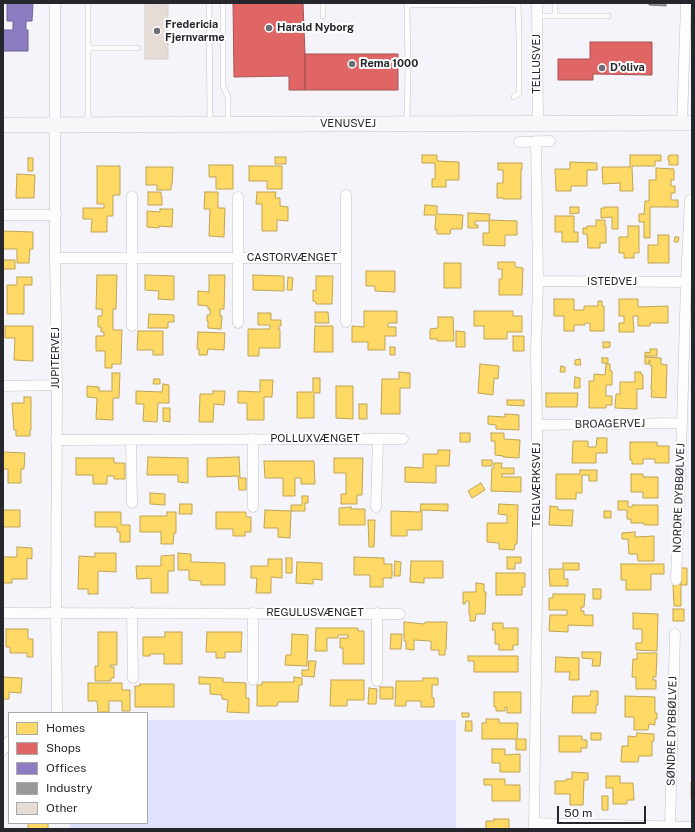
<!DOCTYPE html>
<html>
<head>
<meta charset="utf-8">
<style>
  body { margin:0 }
  #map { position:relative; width:695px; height:832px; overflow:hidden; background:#f4f4fa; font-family:"Public Sans",sans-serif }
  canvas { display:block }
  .frame { position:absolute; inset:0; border:4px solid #26272c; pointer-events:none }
  .legend { position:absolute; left:8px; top:712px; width:140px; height:112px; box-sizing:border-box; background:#fff; border:1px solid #a8a9ab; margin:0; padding:5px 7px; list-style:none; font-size:12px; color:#26272c }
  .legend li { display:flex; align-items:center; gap:8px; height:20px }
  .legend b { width:20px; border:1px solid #a8a9ab }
  .scale { position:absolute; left:557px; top:806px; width:89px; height:18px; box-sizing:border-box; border:2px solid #26272c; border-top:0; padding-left:5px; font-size:12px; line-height:14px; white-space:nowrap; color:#26272c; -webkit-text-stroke:3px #fff; paint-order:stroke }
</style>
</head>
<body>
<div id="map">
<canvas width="695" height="832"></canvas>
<div class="frame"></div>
<ul class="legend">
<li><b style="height:11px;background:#ffd966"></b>Homes</li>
<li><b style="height:11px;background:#e06666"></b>Shops</li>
<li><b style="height:11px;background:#8e7cc3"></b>Offices</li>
<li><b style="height:11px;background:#999"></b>Industry</li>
<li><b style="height:11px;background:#e5dcd5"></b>Other</li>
</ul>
<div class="scale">50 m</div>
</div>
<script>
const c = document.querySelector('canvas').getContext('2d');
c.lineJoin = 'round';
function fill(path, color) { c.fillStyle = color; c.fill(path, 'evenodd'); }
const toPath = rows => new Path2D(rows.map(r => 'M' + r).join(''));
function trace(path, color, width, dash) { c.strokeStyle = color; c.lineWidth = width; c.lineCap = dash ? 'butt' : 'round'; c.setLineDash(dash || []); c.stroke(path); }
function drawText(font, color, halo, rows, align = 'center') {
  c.font = font + ' "Public Sans",sans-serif'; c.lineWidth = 4; c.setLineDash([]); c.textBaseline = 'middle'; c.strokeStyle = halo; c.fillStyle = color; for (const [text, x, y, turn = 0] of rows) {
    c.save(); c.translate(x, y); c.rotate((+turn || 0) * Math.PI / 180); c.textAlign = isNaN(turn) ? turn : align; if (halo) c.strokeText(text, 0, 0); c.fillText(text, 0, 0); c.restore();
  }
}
fill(toPath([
  [147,720,456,720,456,829,70,829,70,823,147,823]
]), '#e0e1fc');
const homes = toPath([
  [422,155,437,155,437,161,459,162,459,180,446,180,446,187,432,187,432,179,435,179,435,163,422,163,422,155],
  [630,155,661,155,661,161,655,161,655,166,632,166,633,191,620,191,620,183,603,184,602,167,630,167,630,155],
  [670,155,678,155,678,165,669,165,669,160,668,160,668,156,670,156,670,155],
  [275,157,286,157,286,164,275,164,275,157],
  [28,158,33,158,33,171,28,171,28,158],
  [570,162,597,163,597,170,587,170,587,186,571,186,571,191,556,191,555,169,570,169,570,162],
  [498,163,522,163,522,169,521,169,521,199,503,199,503,198,497,198,497,183,503,183,503,170,498,170,498,163],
  [209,165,233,165,233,189,216,189,216,177,209,177,209,165],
  [97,166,120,166,120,195,113,195,113,216,107,216,107,232,91,232,92,219,83,219,83,208,104,208,104,204,97,204,97,166],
  [249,166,282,166,282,189,267,189,267,181,249,181,249,166],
  [146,167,173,167,172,185,171,185,171,190,157,190,157,185,146,185,146,167],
  [656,168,674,169,674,180,671,180,671,186,675,186,675,193,671,193,671,200,678,200,678,207,650,207,650,238,644,238,644,222,639,222,639,214,644,214,645,201,649,201,649,180,656,180,656,168],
  [17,174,35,175,34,198,16,198,17,174],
  [148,192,161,192,161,197,162,197,162,205,148,205,148,192],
  [205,192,218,192,218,208,225,208,224,237,209,236,210,209,204,209,205,192],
  [257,192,276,192,275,198,280,198,280,206,288,207,288,221,277,220,277,231,262,231,262,204,256,204,257,192],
  [425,205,437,206,437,214,463,215,462,229,451,229,450,234,437,234,437,230,435,230,436,215,424,215,425,205],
  [570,207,579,207,579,213,570,214,570,207],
  [605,207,618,207,618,229,612,229,612,217,601,218,601,208,605,208,605,207],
  [160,209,173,209,172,227,159,226,159,228,147,227,147,211,160,212,160,209],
  [468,213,490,214,489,220,517,221,517,235,505,235,505,246,483,245,483,233,489,233,489,221,475,221,475,225,478,225,478,228,468,228,468,213],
  [555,216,574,216,574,232,578,232,578,242,562,242,562,232,555,232,555,216],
  [596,220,605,220,605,226,606,226,606,243,600,243,600,248,588,248,587,234,583,234,583,228,587,228,587,226,596,226,596,220],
  [628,226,639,226,639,253,634,253,634,258,624,258,624,253,619,253,619,237,628,237,628,226],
  [3,231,33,232,33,249,30,249,29,263,17,263,17,249,3,249,3,231],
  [658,235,669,235,669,263,648,263,648,245,658,245,658,235],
  [675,237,679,237,678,242,674,242,675,237],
  [3,260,15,260,15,269,3,269,3,260],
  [498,262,515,262,515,267,523,268,522,295,499,295,499,279,502,279,502,269,498,269,498,262],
  [444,263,461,263,461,288,444,288,444,263],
  [366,271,395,271,395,292,375,291,375,286,366,286,366,271],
  [97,275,117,275,116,309,113,309,113,330,122,330,121,364,112,364,112,368,105,368,105,351,96,351,96,336,104,336,104,332,101,332,101,327,98,327,98,316,102,316,102,309,96,309,97,275],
  [145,275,174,276,174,300,158,299,159,291,145,290,145,275],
  [209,275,225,275,224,309,220,309,220,316,222,316,221,329,208,328,208,321,207,321,207,315,210,315,210,309,208,309,208,306,198,305,198,291,209,292,209,275],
  [253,275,284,276,284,291,253,290,253,275],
  [316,276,333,276,332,304,316,304,316,302,313,301,313,290,316,291,316,276],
  [17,277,32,277,32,285,24,285,24,314,7,314,7,285,17,285,17,277],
  [288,277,293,278,292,290,287,290,288,277],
  [554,299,574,299,574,310,584,310,584,306,598,306,598,301,602,301,602,306,604,306,604,331,590,331,590,323,585,323,585,325,574,325,574,331,564,331,564,316,554,316,554,299],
  [619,299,638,299,638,307,668,306,668,323,650,323,650,326,638,326,638,316,633,316,634,332,619,332,619,323,624,323,624,316,619,316,619,299],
  [364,311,397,311,397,323,388,323,388,327,396,327,396,336,385,336,385,350,368,350,368,342,352,342,352,326,364,327,364,311],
  [474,311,513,311,513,316,522,316,522,332,507,332,507,339,484,339,484,326,474,326,474,311],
  [315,312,328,312,329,323,315,323,315,312],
  [258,313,271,313,271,320,281,320,281,326,279,326,278,329,280,329,280,348,259,348,259,356,248,356,248,329,270,329,270,325,258,325,258,313],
  [149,314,174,315,174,322,168,322,168,328,148,328,149,314],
  [438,317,453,317,454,341,437,341,437,339,430,339,430,329,438,328,438,317],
  [5,326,33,326,33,361,14,360,15,338,5,338,5,326],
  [315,326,333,326,333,352,314,352,315,326],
  [138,331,163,331,163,355,153,355,153,350,137,350,138,331],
  [456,331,465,332,465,347,456,347,456,331],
  [198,332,225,333,224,350,208,349,207,355,199,355,199,349,197,349,198,332],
  [513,336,524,336,524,351,513,351,513,336],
  [603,342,610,342,610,347,603,348,603,342],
  [390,347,395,347,395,355,390,355,390,347],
  [650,349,657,349,657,356,645,356,645,352,650,353,650,349],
  [645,357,661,358,661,364,667,365,666,398,651,397,652,390,651,390,652,366,650,366,650,360,649,360,649,364,645,364,645,357],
  [602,358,608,358,608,363,602,363,602,358],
  [580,359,581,365,575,365,575,360,580,359],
  [480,364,499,366,498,379,494,378,493,395,478,393,480,364],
  [606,364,610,364,610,371,612,371,612,385,606,385,606,396,612,396,612,405,606,405,606,408,589,408,589,381,594,381,594,374,605,375,606,364],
  [561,366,565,367,565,372,560,372,561,366],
  [399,372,410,373,410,388,400,388,400,414,381,414,382,379,399,379,399,372],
  [635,372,641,372,641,374,643,375,643,389,637,389,637,409,615,408,616,394,620,394,620,382,635,382,635,372],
  [112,373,120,373,119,398,113,398,113,420,96,419,97,398,87,397,87,386,99,387,99,391,112,391,112,373],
  [575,377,580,378,580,388,574,388,575,377],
  [313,378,320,378,320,393,314,393,314,418,297,418,297,392,313,392,313,378],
  [154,379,160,379,160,384,153,384,154,379],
  [260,380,273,380,272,397,264,397,264,420,247,420,247,403,238,403,238,391,260,392,260,380],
  [163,384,169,385,169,403,158,403,157,422,143,421,144,404,136,404,136,391,162,392,163,384],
  [336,386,353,386,353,419,336,418,336,386],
  [213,391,225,391,224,405,214,404,213,422,199,422,200,394,213,394,213,391],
  [546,393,578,393,577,407,546,407,546,393],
  [24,397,31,397,31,430,30,430,30,436,16,436,16,430,14,430,12,403,24,403,24,397],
  [507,400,524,400,524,406,507,405,507,400],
  [359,404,367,404,367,419,359,419,359,404],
  [163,408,170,408,170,422,163,421,163,408],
  [505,414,519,415,519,430,496,429,496,425,488,424,488,416,505,417,505,414],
  [460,433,470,433,470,442,460,442,460,433],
  [491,433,504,433,504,439,520,440,519,458,503,457,503,456,495,455,495,441,491,441,491,433],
  [597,438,607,438,607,453,596,453,596,463,572,463,573,441,588,441,588,447,596,447,597,438],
  [630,442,657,442,657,446,669,446,669,463,655,463,655,459,643,459,643,464,632,464,632,460,630,460,630,442],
  [438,450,450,450,449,466,436,466,436,483,405,482,405,467,423,468,423,454,438,454,438,450],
  [3,452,25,453,24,469,21,469,21,483,8,483,8,469,3,469,3,452],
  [148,457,188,458,188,483,178,482,178,475,147,475,148,457],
  [239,457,240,478,246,478,246,490,239,490,238,476,207,477,207,458,239,457],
  [76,458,114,458,114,463,125,463,125,479,114,479,114,476,107,476,107,484,93,484,93,475,76,475,76,458],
  [334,458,363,458,362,495,357,495,357,504,341,504,341,494,346,494,346,473,334,473,334,458],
  [482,460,492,460,492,466,482,466,482,460],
  [264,461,314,461,315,484,301,484,301,478,295,478,295,496,283,496,283,478,265,478,264,461],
  [494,463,502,463,501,468,514,468,514,474,502,474,502,477,521,477,521,492,491,491,492,468,494,468,494,463],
  [580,470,597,470,597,481,589,481,589,475,582,475,582,493,576,493,576,499,556,499,556,474,580,474,580,470],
  [631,474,643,474,643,477,658,477,658,498,643,498,643,492,631,492,631,474],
  [481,483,485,490,472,498,468,491,481,483],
  [150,493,165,494,165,505,150,504,150,493],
  [302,496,308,496,308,503,305,503,305,511,291,511,291,505,302,505,302,496],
  [618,501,628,501,628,507,632,507,632,505,658,505,658,525,644,525,644,523,631,523,631,519,627,519,627,510,618,510,618,501],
  [180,504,192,504,192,514,179,514,180,504],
  [421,504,448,504,448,511,422,510,422,530,407,530,407,536,391,536,391,511,420,512,421,504],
  [499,504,518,505,517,544,515,544,514,550,499,549,499,543,487,542,487,523,507,523,507,515,498,514,499,504],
  [550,506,558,507,558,510,573,510,572,526,549,525,550,506],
  [351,507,351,509,365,509,365,525,339,525,339,508,351,507],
  [3,510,20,510,20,527,3,527,3,510],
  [265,510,291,511,290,538,278,537,278,528,264,528,265,510],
  [604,511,611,511,611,518,604,518,604,511],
  [95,512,121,512,121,525,130,525,130,542,120,542,120,532,117,532,117,527,95,527,95,512],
  [167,512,176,512,176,533,174,533,173,544,161,544,161,532,140,532,140,516,167,516,167,512],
  [216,512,246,512,246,517,251,517,251,532,245,532,245,536,233,536,233,529,216,529,216,512],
  [368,520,375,520,374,547,369,547,368,520],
  [635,532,635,537,654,536,654,561,638,561,637,554,629,554,628,539,622,539,622,533,635,532],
  [17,547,32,548,32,559,27,558,27,579,12,579,12,583,3,583,3,557,17,557,17,547],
  [95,553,116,553,116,572,98,571,98,594,88,594,88,589,78,589,79,556,95,557,95,553],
  [178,553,191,554,191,562,225,563,225,585,201,585,201,581,189,580,189,570,178,570,178,553],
  [174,555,174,571,168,571,168,593,151,593,151,578,137,579,136,566,161,566,161,556,174,555],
  [354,557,384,558,384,564,392,564,392,578,383,578,383,587,370,587,370,575,354,575,354,557],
  [507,557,521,557,521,563,515,563,515,569,507,569,507,557],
  [286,558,292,558,292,573,286,573,286,558],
  [268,559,282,559,282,578,271,577,271,593,256,593,257,578,251,578,251,566,268,566,268,559],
  [395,561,401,562,400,576,394,576,395,561],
  [411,561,443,561,443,578,424,578,424,583,410,582,411,561],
  [297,562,322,563,322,580,313,579,313,584,296,583,297,562],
  [563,563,579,563,579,570,564,570,564,579,568,579,568,586,550,586,549,569,563,569,563,563],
  [621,564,664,564,664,574,651,574,651,590,626,590,626,580,621,580,621,564],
  [680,568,687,568,687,585,681,585,681,606,674,606,673,585,681,584,680,568],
  [496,573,525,573,525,587,522,587,522,595,496,595,496,573],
  [476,583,484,584,484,592,486,592,485,614,476,614,475,621,470,621,470,614,469,614,469,601,466,601,465,604,463,604,463,592,476,592,476,583],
  [593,589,601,589,601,599,593,599,593,589],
  [553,594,585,594,584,607,581,607,581,611,584,611,584,615,593,615,593,626,568,625,568,632,549,631,550,615,567,615,567,610,549,610,549,598,553,598,553,594],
  [673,609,684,609,684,621,673,621,673,609],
  [633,613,658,614,657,651,636,650,636,643,642,643,642,629,633,629,633,613],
  [404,622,425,624,425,622,447,622,446,650,445,650,445,655,439,655,439,650,431,650,431,641,414,640,414,650,406,649,406,641,404,641,404,622],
  [493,623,503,623,503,628,518,628,518,645,513,645,513,650,499,650,499,644,495,644,495,630,492,630,493,623],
  [316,628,358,628,358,631,364,631,364,664,343,664,343,648,340,648,340,638,348,638,348,635,338,635,338,638,327,638,327,651,315,651,316,628],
  [6,629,28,629,28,639,33,639,33,657,27,657,27,653,10,653,10,647,6,647,6,629],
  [98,632,117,632,117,665,110,665,110,667,114,667,114,678,111,678,111,681,95,681,95,666,98,666,98,632],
  [165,632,182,632,182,664,164,664,164,654,150,654,150,656,143,656,143,637,165,637,165,632],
  [207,632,242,632,241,652,225,652,225,658,216,658,216,652,206,652,207,632],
  [292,634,308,635,307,666,285,665,286,655,291,655,292,634],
  [391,634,402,634,401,649,390,649,391,634],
  [582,652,601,652,600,666,592,666,593,659,582,658,582,652],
  [637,653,657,653,656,677,653,677,653,680,656,680,656,689,636,689,636,677,632,677,633,659,637,659,637,653],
  [468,656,518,656,518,672,474,672,474,661,468,661,468,656],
  [556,657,579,658,579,680,569,680,570,672,555,672,556,657],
  [309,661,316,661,314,677,302,676,302,670,308,670,309,661],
  [3,677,22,678,21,693,9,692,9,699,3,699,3,677],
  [199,677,223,678,223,682,246,683,246,698,249,698,249,713,227,712,228,700,222,699,222,695,210,694,210,684,199,684,199,677],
  [294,677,302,678,302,685,299,685,298,702,278,702,277,706,257,706,257,685,262,685,262,682,294,682,294,677],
  [423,678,438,678,438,685,432,685,432,698,434,698,434,707,421,707,421,701,406,701,406,706,395,706,396,681,423,681,423,678],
  [331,680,364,680,364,700,347,700,347,706,330,706,331,680],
  [88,683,122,683,122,690,130,690,130,711,122,711,122,701,109,701,109,712,98,712,97,701,88,701,88,683],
  [140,684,174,684,174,707,135,707,135,686,140,686,140,684],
  [380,687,393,687,393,699,380,699,380,687],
  [369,688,377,689,376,704,368,704,369,688],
  [591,691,598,691,598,705,596,705,596,713,572,713,573,696,590,696,591,691],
  [494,692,521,692,521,713,507,713,507,707,505,707,505,711,496,711,496,707,494,707,494,692],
  [625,696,655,697,655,713,657,713,657,719,655,719,655,725,649,724,648,730,634,730,634,717,625,717,625,696],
  [462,713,469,713,469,717,462,717,462,713],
  [486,719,499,719,499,723,518,723,517,739,526,739,526,750,516,750,516,739,482,739,482,723,486,723,486,719],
  [466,721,472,721,472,731,465,731,466,721],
  [591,733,601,733,601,740,591,740,591,733],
  [637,733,654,734,654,741,652,741,652,756,639,756,638,762,621,762,622,746,628,746,628,736,636,737,637,733],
  [559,736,582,736,582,740,587,740,587,748,581,748,581,752,559,752,559,736],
  [492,749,505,749,505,755,520,754,520,772,500,772,500,763,492,763,492,749],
  [572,772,588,773,588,780,584,780,583,805,570,805,570,794,555,794,555,781,566,781,566,779,572,779,572,772],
  [606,776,620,776,620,783,633,783,634,800,627,800,627,804,613,804,613,788,606,788,606,776],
  [484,779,505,779,505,785,520,785,520,801,492,801,492,785,484,785,484,779],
  [691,783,692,783,692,800,691,799,691,783],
  [602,796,608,796,608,810,602,810,602,796],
  [494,819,509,819,509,829,486,829,486,821,494,821,494,819],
  [28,823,48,823,48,829,28,829,28,823]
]);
fill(homes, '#ffd966');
trace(homes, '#bea455', 1);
const shops = toPath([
  [233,3,303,3,305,54,305,90,289,90,289,76,234,77,233,3],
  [590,42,652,42,652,75,593,74,593,80,558,80,558,59,590,59,590,42],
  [305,54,398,54,398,90,305,90,305,54]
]);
fill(shops, '#e06666');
trace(shops, '#a85355', 1);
const offices = toPath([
  [7,3,33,3,32,21,26,21,26,30,28,30,28,51,3,51,3,30,13,30,13,21,7,21,7,3]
]);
fill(offices, '#8e7cc3');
trace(offices, '#6f6296', 1);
const industry = toPath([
  [649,3,666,3,666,6,649,5,649,3]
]);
fill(industry, '#999');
trace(industry, '#767778', 1);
const building = toPath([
  [145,3,168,3,168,59,145,59,145,3]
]);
fill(building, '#e5dcd5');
trace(building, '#d2d1d1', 1);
const lane = toPath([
  [88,3,88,124],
  [209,3,210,123],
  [223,3,223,86,228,97,228,123],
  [323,3,323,16],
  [555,3,555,16],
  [407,5,518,4,519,37,519,93,514,97],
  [537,16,608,16],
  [88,48,137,48],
  [407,123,408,67,407,3]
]);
const street = toPath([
  [55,3,55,258,57,385,56,613,57,713],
  [537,3,538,124],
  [682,123,686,3],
  [519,142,550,141],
  [346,195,346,322],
  [132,196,132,326],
  [238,197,238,323],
  [3,215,56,215],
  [55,258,346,258],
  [538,281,686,282],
  [3,386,57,385],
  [537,425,682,423],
  [253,439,253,507],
  [56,440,403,439],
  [131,440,132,503],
  [376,507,378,439],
  [676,580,682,423,686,282,690,200],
  [3,613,400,614],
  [132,613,133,678],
  [253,613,253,680],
  [377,613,377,681],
  [3,750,9,741],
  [534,823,692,827],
  [670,827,675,634],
  [534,829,537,595,537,425,536,353,538,281,536,141]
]);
const secondary = toPath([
  [3,125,692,123]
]);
trace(lane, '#c2c2c7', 6);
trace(street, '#c2c2c7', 11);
trace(secondary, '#c2c2c7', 16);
trace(lane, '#fdfdfe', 5);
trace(street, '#fdfdfe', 10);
trace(secondary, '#f7f7fa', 15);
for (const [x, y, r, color] of [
  [269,28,4,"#6e6f74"],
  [157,31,4,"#6e6f74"],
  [352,64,4,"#6e6f74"],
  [602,68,4,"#6e6f74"]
]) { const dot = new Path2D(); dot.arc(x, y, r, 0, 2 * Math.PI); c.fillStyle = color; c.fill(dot); trace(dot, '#fff', 1.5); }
drawText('bold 11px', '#26272c', '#fff', [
  ["Fredericia",165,25],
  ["Fjernvarme",165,38],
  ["Harald Nyborg",277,28],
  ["Rema 1000",360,64],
  ["D'oliva",610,68]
], 'left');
drawText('11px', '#26272c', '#fff', [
  ["TELLUSVEJ",537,64,-90],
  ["VENUSVEJ",348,124],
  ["CASTORVÆNGET",292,258],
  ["ISTEDVEJ",612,282],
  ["JUPITERVEJ",56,358,-90],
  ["BROAGERVEJ",610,424,-1],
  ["POLLUXVÆNGET",315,439],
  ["TEGLVÆRKSVEJ",537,485,-90],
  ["NORDRE DYBBØLVEJ",679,498,-88],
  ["REGULUSVÆNGET",315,613],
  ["SØNDRE DYBBØLVEJ",672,731,-89]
]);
</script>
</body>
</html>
